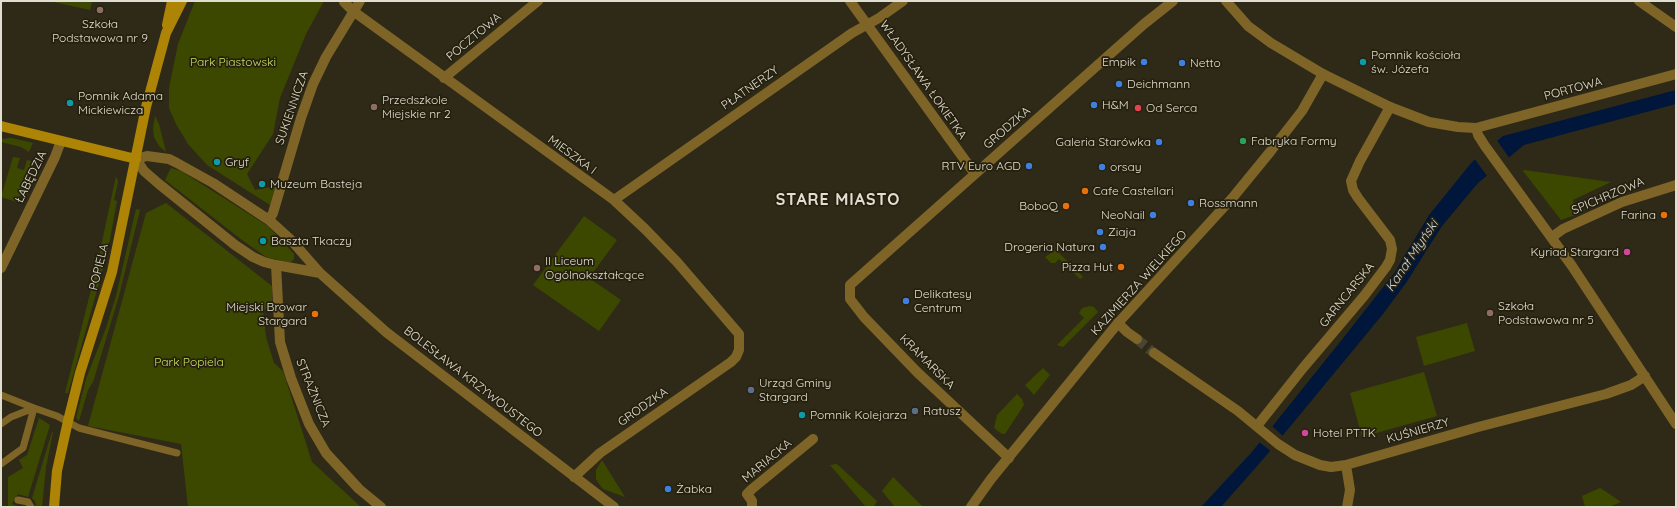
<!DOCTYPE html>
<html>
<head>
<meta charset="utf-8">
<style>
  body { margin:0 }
  #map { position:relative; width:1677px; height:508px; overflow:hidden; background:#2f2a17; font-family:Quicksand,sans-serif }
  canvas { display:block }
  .frame { position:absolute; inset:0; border:2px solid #e0ddd1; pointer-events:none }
</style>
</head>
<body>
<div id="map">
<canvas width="1677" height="508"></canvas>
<div class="frame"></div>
</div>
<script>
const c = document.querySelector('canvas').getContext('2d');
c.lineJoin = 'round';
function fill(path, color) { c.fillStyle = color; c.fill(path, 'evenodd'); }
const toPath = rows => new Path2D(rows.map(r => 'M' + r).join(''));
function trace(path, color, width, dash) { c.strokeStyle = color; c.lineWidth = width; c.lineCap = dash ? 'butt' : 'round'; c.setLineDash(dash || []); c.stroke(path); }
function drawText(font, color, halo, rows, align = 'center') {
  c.font = font + ' Quicksand,sans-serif'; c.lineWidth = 3.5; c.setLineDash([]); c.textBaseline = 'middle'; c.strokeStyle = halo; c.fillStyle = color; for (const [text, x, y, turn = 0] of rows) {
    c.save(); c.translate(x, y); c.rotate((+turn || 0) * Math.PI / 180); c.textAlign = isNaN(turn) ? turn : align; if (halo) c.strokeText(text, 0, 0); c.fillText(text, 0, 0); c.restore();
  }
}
fill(toPath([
  [49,1,92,1,90,10],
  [195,1,324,1,306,34,280,98,273,134,247,174,255,190,276,186,270,205,207,165,188,144,176,124,169,108,169,88,178,44],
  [155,116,159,124,166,152,159,146,154,137,153,128],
  [12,138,33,143,29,152,21,147,1,142,1,139],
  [13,157,20,158,17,168,24,170,27,160,36,162,17,202,1,197],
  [171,168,181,171,268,226,294,254,294,259,291,262,287,262,266,257,242,240,165,180],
  [1523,171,1524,170,1611,182,1573,200,1575,215,1561,220],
  [116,176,118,182,114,200,117,201,110,239,101,276,71,383,68,393,65,393,96,270],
  [166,203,272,286,272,304,263,311,266,337,274,363,283,371,312,462,361,507,188,507,181,444,88,426,146,213],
  [136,209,140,210,119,296,93,382,88,390,79,421,76,418,86,379,106,328,116,296],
  [584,216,617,240,589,278,621,300,599,331,533,285],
  [1054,251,1057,251,1083,277,1080,279,1059,259,1055,263,1051,263,1045,257],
  [1090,306,1094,307,1098,312,1063,347,1057,345,1084,318,1079,313,1082,308],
  [1467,323,1475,351,1424,366,1416,337],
  [1043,368,1050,375,1034,395,1025,385],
  [1424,372,1437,416,1362,437,1350,393],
  [1017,394,1022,399,1024,405,1005,434,1002,434,994,428,997,415],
  [39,418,50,425,28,497,18,494,12,504,20,507,8,507,8,477,23,468,19,460,27,455],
  [52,432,53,432,46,467,42,507,36,507,35,501,32,498],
  [602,460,625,497,603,489,599,484,596,479,596,470],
  [837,464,877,501,875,505,873,507,865,506,830,465],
  [893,477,920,504,924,507,895,507,882,491],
  [1600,488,1602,489,1621,502,1609,507,1585,507,1582,496]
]), '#3c4800');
fill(toPath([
  [1676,90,1676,104,1524,145,1478,183,1442,226,1406,283,1383,314,1265,457,1221,507,1201,507,1251,453,1344,337,1395,272,1429,215,1472,162,1503,136]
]), '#00163a');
fill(toPath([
  [1496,139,1510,159,1487,176,1474,158],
  [1271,425,1284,437,1272,452,1258,441]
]), '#2f2a17');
trace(toPath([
  [1137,339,1154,353]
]), '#4a4533', 10, [10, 5]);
trace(toPath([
  [1,395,34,408,23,448,1,464],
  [1,424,11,417,34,408,57,416,79,428,177,453],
  [18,500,28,502,31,507]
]), '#7e6527', 7);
trace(toPath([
  [344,2,353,11]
]), '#7e6527', 10);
trace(toPath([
  [850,1,975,174],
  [1226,1,1248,26,1271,43,1323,74],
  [1639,1,1676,27],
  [353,11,614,200,645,229,677,262,739,334,739,350,736,357,731,362,600,453,574,477],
  [444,78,538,1],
  [1476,128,1478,135,1485,146,1572,266,1676,424],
  [614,200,852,33,879,18,903,1],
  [269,220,273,213,301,118,313,84,326,57,360,1],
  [1552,237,1563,229,1622,202,1676,185],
  [276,265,280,342,291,378,309,424,326,453,359,489,381,507],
  [1,268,55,157,61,141],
  [320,273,276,265,264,262,253,257,235,245,159,184,144,171,136,159,147,156,169,159,177,163,213,183,269,220,291,240,320,273,386,332,614,507],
  [1118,323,1127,332,1137,339],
  [1154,353,1238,411,1278,444,1295,455,1320,465,1331,467,1346,465,1478,427,1606,394,1631,385,1645,376],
  [1257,426,1303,368,1364,296,1386,267,1390,260,1392,249,1390,240,1358,198,1353,190,1351,181,1360,161,1390,107],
  [1009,458,917,372,864,317,850,299,850,285,1144,24,1173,1],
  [1346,465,1350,490,1347,507],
  [752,507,752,501,747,494,752,489,813,439]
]), '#7e6527', 10);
trace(toPath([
  [971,507,991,479,1118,323,1234,196,1270,152,1302,111,1323,74,1390,107,1429,122,1458,127,1476,128,1676,74]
]), '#7e6527', 10);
trace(toPath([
  [167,25,172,1],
  [1,126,136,159],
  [54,507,57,471,68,421,80,373,112,272,146,107,166,33,182,1]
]), '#ae8406', 10);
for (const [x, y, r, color] of [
  [100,10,4,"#8d6e63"],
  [1144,62,4,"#3f7fe0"],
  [1363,62,4,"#0f9aa8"],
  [1182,63,4,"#3f7fe0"],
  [1119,84,4,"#3f7fe0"],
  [70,103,4,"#0f9aa8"],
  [1094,105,4,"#3f7fe0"],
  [374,107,4,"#8d6e63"],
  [1138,108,4,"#e0444e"],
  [1243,141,4,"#2e9e5b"],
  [1159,142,4,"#3f7fe0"],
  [217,162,4,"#0f9aa8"],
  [1029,166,4,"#3f7fe0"],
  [1102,167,4,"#3f7fe0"],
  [262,184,4,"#0f9aa8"],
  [1085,191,4,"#e8710a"],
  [1191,203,4,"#3f7fe0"],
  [1066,206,4,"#e8710a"],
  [1153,215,4,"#3f7fe0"],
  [1664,215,4,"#e8710a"],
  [1100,232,4,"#3f7fe0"],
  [263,241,4,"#0f9aa8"],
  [1103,247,4,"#3f7fe0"],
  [1627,252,4,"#d1479c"],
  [1121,267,4,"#e8710a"],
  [537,268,4,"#8d6e63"],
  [906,301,4,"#3f7fe0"],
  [1490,313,4,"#8d6e63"],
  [315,314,4,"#e8710a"],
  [751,390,4,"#5c6f8a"],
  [915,411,4,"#5c6f8a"],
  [802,415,4,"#0f9aa8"],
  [1305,433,4,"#d1479c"],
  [668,489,4,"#3f7fe0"]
]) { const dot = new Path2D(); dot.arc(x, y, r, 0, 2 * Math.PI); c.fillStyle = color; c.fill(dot); trace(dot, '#25200e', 1.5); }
drawText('12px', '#e0ddd1', '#25200e', [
  ["Szkoła",100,24,"center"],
  ["Podstawowa nr 9",100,38,"center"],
  ["Pomnik kościoła",1371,55],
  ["św. Józefa",1371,69],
  ["Empik",1136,62,"right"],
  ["Netto",1190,63],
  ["Deichmann",1127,84],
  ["Pomnik Adama",78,96],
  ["Mickiewicza",78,110],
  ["Przedszkole",382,100],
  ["Miejskie nr 2",382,114],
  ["H&M",1102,105],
  ["Od Serca",1146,108],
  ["Fabryka Formy",1251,141],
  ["Galeria Starówka",1151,142,"right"],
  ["Gryf",225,162],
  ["RTV Euro AGD",1021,166,"right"],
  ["orsay",1110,167],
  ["Muzeum Basteja",270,184],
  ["Cafe Castellari",1093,191],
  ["Rossmann",1199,203],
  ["BoboQ",1058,206,"right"],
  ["NeoNail",1145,215,"right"],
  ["Farina",1656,215,"right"],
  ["Ziaja",1108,232],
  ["Baszta Tkaczy",271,241],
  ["Drogeria Natura",1095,247,"right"],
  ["Kyriad Stargard",1619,252,"right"],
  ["II Liceum",545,261],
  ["Ogólnokształcące",545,275],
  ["Pizza Hut",1113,267,"right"],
  ["Delikatesy",914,294],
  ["Centrum",914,308],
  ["Szkoła",1498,306],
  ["Podstawowa nr 5",1498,320],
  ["Miejski Browar",307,307,"right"],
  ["Stargard",307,321,"right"],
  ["Urząd Gminy",759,383],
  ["Stargard",759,397],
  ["Ratusz",923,411],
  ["Pomnik Kolejarza",810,415],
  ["Hotel PTTK",1313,433],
  ["Żabka",676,489]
], 'left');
drawText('12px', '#e0ddd1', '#25200e', [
  ["POCZTOWA",474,37,-40],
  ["WŁADYSŁAWA ŁOKIETKA",923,80,55],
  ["PŁATNERZY",750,88,-35],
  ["PORTOWA",1573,89,-15],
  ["SUKIENNICZA",292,108,-71],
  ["GRODZKA",1007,128,-41],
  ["MIESZKA I",572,155,36],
  ["ŁABĘDZIA",31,177,-64],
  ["SPICHRZOWA",1608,196,-23],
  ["POPIELA",99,267,-76],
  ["KAZIMIERZA WIELKIEGO",1139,283,-48],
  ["GARNCARSKA",1347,295,-51],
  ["KRAMARSKA",927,362,45],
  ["BOLESŁAWA KRZYWOUSTEGO",473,382,38],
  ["STRAŻNICZA",313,393,68],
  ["GRODZKA",643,407,-35],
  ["KUŚNIERZY",1418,431,-16],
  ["MARIACKA",767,461,-40]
]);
drawText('12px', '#c5e05c', '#25200e', [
  ["Park Piastowski",233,62],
  ["Park Popiela",189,362]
]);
drawText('italic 13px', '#c9d7eb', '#25200e', [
  ["Kanał Młyński",1412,256,-56]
]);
c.letterSpacing = '1px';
drawText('bold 16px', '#e0ddd1', '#25200e', [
  ["STARE MIASTO",838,200]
]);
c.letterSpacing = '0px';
</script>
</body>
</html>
